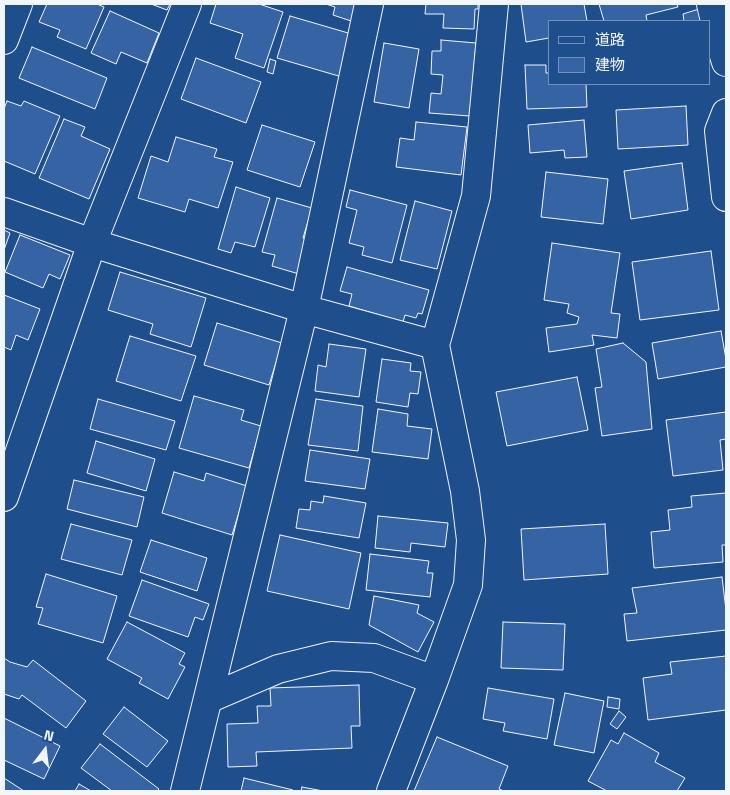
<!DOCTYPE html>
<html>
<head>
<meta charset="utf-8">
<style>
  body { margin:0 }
  #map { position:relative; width:730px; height:795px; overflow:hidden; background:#1f4e8c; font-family:"Titillium Web","Noto Sans JP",sans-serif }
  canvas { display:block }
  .frame { position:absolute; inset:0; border:5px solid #f2f6ff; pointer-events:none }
  .legend { position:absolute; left:548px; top:20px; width:162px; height:65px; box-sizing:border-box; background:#1f4e8c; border:1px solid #7391ba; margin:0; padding:6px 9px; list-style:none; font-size:15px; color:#f2f6ff }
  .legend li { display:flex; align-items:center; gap:10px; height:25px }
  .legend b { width:25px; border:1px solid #7391ba }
  .north { position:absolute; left:20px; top:725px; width:50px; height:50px; -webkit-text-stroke:4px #1f4e8c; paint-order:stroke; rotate:15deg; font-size:14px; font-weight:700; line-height:20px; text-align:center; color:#f2f6ff }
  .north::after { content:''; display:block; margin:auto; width:18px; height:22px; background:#f2f6ff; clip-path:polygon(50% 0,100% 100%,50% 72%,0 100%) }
</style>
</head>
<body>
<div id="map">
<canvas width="730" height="795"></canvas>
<div class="frame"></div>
<ul class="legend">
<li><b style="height:6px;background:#1f4e8c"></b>道路</li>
<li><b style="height:14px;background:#3563a3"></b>建物</li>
</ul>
<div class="north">N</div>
</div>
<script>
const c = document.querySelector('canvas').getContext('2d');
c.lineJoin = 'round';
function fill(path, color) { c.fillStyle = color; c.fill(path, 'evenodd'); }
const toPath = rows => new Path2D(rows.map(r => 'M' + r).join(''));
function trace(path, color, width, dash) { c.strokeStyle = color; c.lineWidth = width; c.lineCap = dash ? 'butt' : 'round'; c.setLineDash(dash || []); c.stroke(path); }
const building = toPath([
  [47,4,97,4,104,7,86,49,57,37,60,30,39,22,47,4],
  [151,4,170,4,167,10,151,4],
  [216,4,259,4,283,12,264,68,235,58,243,34,210,23,216,4],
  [326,4,359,4,354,22,333,15,335,7,326,4],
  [426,4,478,4,478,9,475,9,474,29,443,28,444,14,425,14,426,4],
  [521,4,584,4,587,21,549,21,549,38,526,42,521,4],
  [599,4,677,4,678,7,646,15,647,21,604,21,599,4],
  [699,9,702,21,684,21,683,14,699,9],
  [110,11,159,33,147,63,121,52,116,64,91,53,110,11],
  [290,16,355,35,342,77,277,58,290,16],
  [441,40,476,43,470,116,429,113,431,93,441,94,443,75,431,74,432,51,441,51,441,40],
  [384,43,419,49,409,108,374,102,384,43],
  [32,47,107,78,95,109,19,78,32,47],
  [196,58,261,82,246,123,181,99,196,58],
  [270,59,276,61,273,74,267,72,270,59],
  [525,65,546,65,546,73,549,73,549,84,586,84,587,107,527,109,525,65],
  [7,101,21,106,24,101,60,116,35,174,4,161,4,109,7,101],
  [686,106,688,145,618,149,616,110,686,106],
  [64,119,85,127,81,136,110,149,89,199,39,178,64,119],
  [584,120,587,157,565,158,564,150,530,153,528,125,584,120],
  [416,122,467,127,461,175,396,167,400,138,414,140,416,122],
  [262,125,315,142,300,187,247,170,262,125],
  [176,137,217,149,214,157,233,162,218,208,189,199,185,212,138,198,151,156,168,162,176,137],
  [682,163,688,210,631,219,624,171,682,163],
  [546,172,608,179,603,224,541,217,546,172],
  [236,187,270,198,255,247,235,242,231,253,218,249,236,187],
  [350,190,407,205,392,263,362,255,364,247,349,243,357,210,346,207,350,190],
  [277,198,312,208,303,238,309,240,299,274,272,266,275,255,262,252,277,198],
  [415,201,452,211,437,269,400,260,415,201],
  [4,230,10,233,4,250,4,230],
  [20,235,70,255,60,279,49,274,43,288,5,272,20,235],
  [552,243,620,253,611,313,620,314,617,338,592,335,594,345,549,352,546,328,577,324,579,317,567,313,569,304,544,300,552,243],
  [711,251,719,310,640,320,632,262,711,251],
  [347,267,429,290,422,314,418,313,416,318,405,315,403,322,349,306,352,294,340,291,347,267],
  [120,272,206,298,191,347,150,334,153,324,108,310,120,272],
  [4,295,40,309,28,340,16,335,11,350,4,347,4,295],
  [217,323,282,343,269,385,204,365,217,323],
  [721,331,726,359,726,367,658,379,652,343,721,331],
  [130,336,196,356,181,401,116,381,130,336],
  [623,343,646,362,652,429,602,436,595,388,602,387,596,349,623,343],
  [329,344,366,349,359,397,315,391,318,365,326,367,329,344],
  [382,359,411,363,410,371,421,372,418,394,410,393,408,407,376,402,382,359],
  [577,377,588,430,507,446,496,392,577,377],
  [194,396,244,410,241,420,261,426,249,468,179,448,194,396],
  [98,399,175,421,166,450,90,429,98,399],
  [316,399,363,406,358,451,308,445,316,399],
  [378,409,408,414,407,426,432,429,428,459,372,452,378,409],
  [726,412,726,439,720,440,723,470,673,476,666,420,726,412],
  [96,441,155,459,146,491,87,473,96,441],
  [310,450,370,459,365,489,305,481,310,450],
  [174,472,204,481,206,473,247,486,232,535,162,513,174,472],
  [74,480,144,497,137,527,67,509,74,480],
  [726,493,726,545,722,545,723,562,654,568,651,532,670,530,668,510,692,507,691,496,726,493],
  [324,496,366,503,359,538,296,528,299,509,310,510,311,501,323,503,324,496],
  [378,516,448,523,445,547,411,543,410,552,375,548,378,516],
  [71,524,132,540,122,575,61,559,71,524],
  [605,524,608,574,524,580,521,529,605,524],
  [280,535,361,553,349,609,267,591,280,535],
  [151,540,207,558,197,591,140,572,151,540],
  [370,554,429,561,427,573,433,573,430,597,366,590,370,554],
  [46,574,117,596,103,643,38,624,43,608,36,607,46,574],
  [722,577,726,610,726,630,627,641,624,614,637,613,632,588,722,577],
  [142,580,209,604,203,620,195,617,188,637,129,616,142,580],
  [374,596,419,605,417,613,434,622,418,652,369,625,374,596],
  [127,622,185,653,179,664,185,667,168,699,139,683,142,678,107,659,127,622],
  [503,622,565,624,563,670,501,668,503,622],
  [726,656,726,710,648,720,643,678,672,674,670,662,726,656],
  [4,658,10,662,27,667,33,660,86,701,66,728,22,695,19,699,4,694,4,658],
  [359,685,360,726,351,726,352,748,256,752,257,766,228,767,227,724,258,723,257,706,271,706,270,688,359,685],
  [488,688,554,699,547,739,503,731,505,723,483,719,488,688],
  [565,693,604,701,594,753,554,745,565,693],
  [608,697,620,699,619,709,607,707,608,697],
  [124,707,168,741,147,767,103,734,124,707],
  [619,711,626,717,617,729,610,724,619,711],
  [4,718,60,746,44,779,4,760,4,718],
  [624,733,659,753,655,762,685,778,677,791,607,791,588,781,611,740,618,744,624,733],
  [437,737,508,766,499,789,504,791,414,791,437,737],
  [100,744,159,789,157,791,112,791,81,768,100,744],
  [4,778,24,791,4,791,4,778],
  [244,778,293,790,293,791,241,791,244,778],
  [79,784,91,791,75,791,79,784],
  [302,787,323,791,301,791,302,787]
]);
fill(building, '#3563a3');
trace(building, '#f2f6ff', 1);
const minor = toPath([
  [711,4,720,43,726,62],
  [4,40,18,4],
  [726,113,719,131,726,197],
  [4,212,92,243,304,309,435,345],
  [4,497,92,243,187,4],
  [208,699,278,669,331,656,374,658,434,680],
  [185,791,304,309,369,4],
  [391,791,434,680,468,585,471,540,465,491,435,345,476,196,494,4]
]);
trace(minor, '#f2f6ff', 30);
trace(minor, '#1f4e8c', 28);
</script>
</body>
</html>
